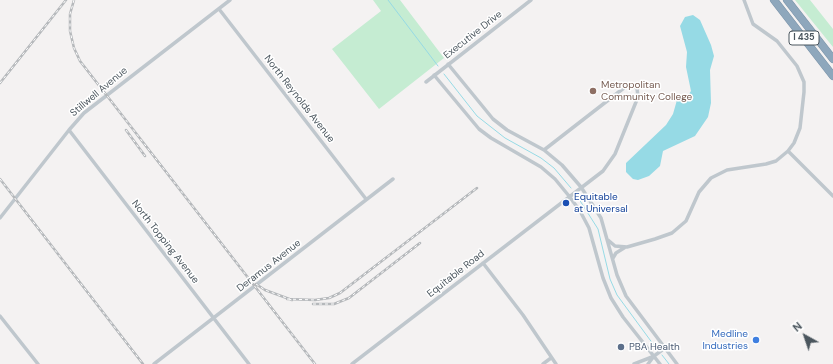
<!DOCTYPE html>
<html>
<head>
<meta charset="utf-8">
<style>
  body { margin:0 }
  #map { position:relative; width:833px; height:364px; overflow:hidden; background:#f4f2f2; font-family:"DM Sans",sans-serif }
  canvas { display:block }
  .north { position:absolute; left:785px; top:316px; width:40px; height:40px; -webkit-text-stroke:3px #fff; paint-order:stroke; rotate:320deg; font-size:11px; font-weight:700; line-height:16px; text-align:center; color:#4b565e }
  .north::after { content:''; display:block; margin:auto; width:14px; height:18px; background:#4b565e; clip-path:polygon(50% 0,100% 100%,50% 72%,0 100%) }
</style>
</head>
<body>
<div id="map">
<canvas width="833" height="364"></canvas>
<div class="north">N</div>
</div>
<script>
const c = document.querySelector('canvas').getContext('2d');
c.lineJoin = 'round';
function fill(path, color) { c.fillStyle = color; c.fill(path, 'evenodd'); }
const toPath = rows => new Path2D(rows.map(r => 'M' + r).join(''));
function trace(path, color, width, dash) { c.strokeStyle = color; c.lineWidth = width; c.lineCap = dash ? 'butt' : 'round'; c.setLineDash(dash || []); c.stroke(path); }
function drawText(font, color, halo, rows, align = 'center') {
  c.font = font + ' "DM Sans",sans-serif'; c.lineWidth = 3; c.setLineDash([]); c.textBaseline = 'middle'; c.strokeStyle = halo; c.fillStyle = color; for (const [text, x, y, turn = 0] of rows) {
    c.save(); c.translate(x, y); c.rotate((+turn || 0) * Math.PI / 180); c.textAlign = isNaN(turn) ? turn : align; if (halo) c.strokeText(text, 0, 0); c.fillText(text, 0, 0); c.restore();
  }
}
fill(toPath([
  [373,0,400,0,444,58,379,109,332,49,381,11],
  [795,0,810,0,833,29,833,47]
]), '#c5ecd2');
fill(toPath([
  [693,15,700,20,711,45,714,56,710,70,711,103,708,117,695,136,663,151,660,166,649,176,638,180,633,179,626,172,626,163,666,125,673,114,677,100,687,97,691,91,686,67,687,52,680,26,685,17]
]), '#96dae5');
trace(toPath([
  [388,0,438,66],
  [444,74,477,116,505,138,541,158,554,168,571,188],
  [577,196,598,229,610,279,617,295,656,348],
  [662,355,669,364]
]), '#96dae5', 1);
const highway = toPath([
  [774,0,833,76],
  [787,0,833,59]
]);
trace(highway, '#7a92a7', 8);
trace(toPath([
  [219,9,366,199],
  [448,64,493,119,507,130,544,150,562,165,581,187,601,218,617,275,626,296,677,364],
  [434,75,479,129,491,138,541,167,555,179,569,196,580,211,589,228,603,278,611,298,623,317,660,364],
  [426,82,531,0],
  [69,130,249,364],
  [788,151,833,196],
  [0,218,69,130,84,113,230,0],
  [608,240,615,246,627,247,655,239,672,233,686,221,699,192,711,178,727,170,766,164,776,161,788,151,794,143,800,128,804,92,804,82,797,66,777,41,753,24,744,0],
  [613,258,616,253,624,248],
  [483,263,523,315,556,364],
  [0,316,38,364],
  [154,364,393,179],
  [352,364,603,171,615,154,638,97,637,88,629,84,544,150],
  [543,364,551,358],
  [634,364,652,357],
  [648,364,654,356,665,348]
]), '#bfc7cd', 3.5);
trace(highway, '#8ea7bc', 7);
const rail = toPath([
  [74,0,70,14,70,31,74,48,80,61,315,364],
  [0,83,66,0],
  [126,130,145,156],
  [0,179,143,364],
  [256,284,265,290,292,300],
  [287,299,315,300,329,298,340,293,477,188],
  [313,304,334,304,349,298,420,243]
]);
trace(rail, '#b5b8bb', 2.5);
trace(rail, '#fff', 1, [3]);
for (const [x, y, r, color] of [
  [593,91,4,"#8d6e63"],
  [566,203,4,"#1a4fb4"],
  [756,340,4,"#3f7fe0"],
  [621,347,4,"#5c6f8a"]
]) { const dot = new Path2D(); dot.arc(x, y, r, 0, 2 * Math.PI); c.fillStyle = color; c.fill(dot); trace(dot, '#fff', 1.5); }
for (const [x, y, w] of [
  [804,38,30]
]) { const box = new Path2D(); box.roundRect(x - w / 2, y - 7, w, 14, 3); c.fillStyle = '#fff'; c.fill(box); trace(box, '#4b565e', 1); }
drawText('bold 9px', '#4b565e', null, [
  ["I 435",804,38]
]);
drawText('10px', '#4b565e', '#fff', [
  ["Executive Drive",473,35,-38],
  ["Stillwell Avenue",99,92,-40],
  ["North Reynolds Avenue",299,99,52],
  ["North Topping Avenue",165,242,52],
  ["Deramus Avenue",269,266,-38],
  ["Equitable Road",456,274,-38]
]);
drawText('10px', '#785e54', '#fff', [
  ["Metropolitan",601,85],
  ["Community College",601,97]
], 'left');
drawText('10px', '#164399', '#fff', [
  ["Equitable",574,197],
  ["at Universal",574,209]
], 'left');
drawText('10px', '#366cbe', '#fff', [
  ["Medline",748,334],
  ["Industries",748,346]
], 'right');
drawText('10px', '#4e5e75', '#fff', [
  ["PBA Health",629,347]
], 'left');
</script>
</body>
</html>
